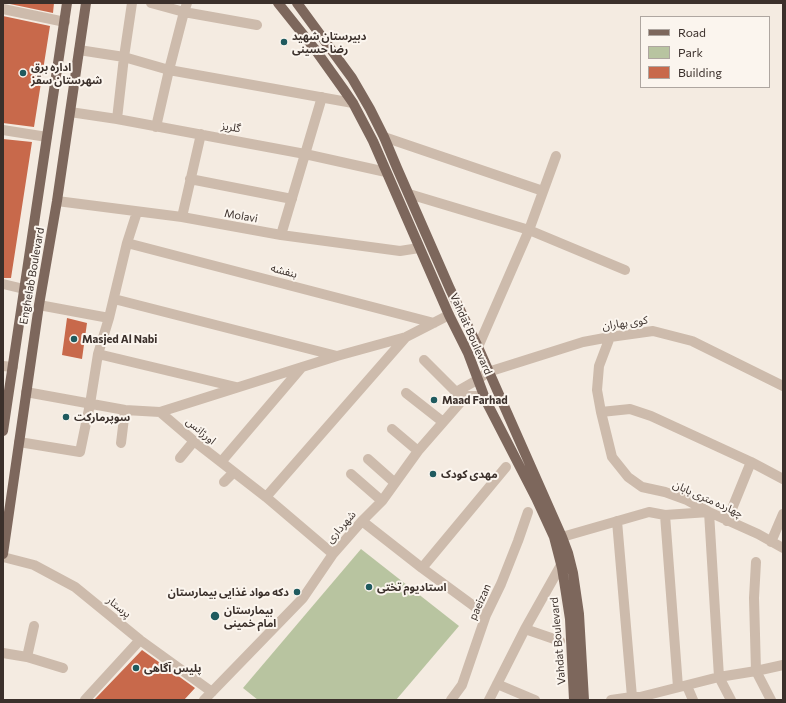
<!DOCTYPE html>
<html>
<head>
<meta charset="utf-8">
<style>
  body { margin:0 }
  #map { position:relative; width:786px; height:703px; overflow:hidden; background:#f4ebe1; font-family:Commissioner,sans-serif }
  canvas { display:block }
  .frame { position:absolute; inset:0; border:4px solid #3b302b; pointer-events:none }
  .legend { position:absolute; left:640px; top:16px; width:130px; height:72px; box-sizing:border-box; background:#fbf5ee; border:1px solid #aea6a0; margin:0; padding:5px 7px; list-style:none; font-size:12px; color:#3b302b }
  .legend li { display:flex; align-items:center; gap:8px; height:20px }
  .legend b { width:20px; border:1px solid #aea6a0 }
</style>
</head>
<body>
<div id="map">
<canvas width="786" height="703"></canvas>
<div class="frame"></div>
<ul class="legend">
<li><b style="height:5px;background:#7d675c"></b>Road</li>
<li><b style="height:11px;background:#b8c4a0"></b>Park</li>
<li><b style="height:11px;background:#c8694b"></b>Building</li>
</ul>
</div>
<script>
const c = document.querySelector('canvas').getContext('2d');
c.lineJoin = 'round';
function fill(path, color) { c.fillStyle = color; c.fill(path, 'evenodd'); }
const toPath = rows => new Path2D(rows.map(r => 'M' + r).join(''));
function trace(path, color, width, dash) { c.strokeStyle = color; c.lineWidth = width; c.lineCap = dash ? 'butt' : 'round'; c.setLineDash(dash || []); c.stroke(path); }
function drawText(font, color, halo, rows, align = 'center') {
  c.font = font + ' Commissioner,"Noto Sans Arabic",sans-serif'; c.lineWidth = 4; c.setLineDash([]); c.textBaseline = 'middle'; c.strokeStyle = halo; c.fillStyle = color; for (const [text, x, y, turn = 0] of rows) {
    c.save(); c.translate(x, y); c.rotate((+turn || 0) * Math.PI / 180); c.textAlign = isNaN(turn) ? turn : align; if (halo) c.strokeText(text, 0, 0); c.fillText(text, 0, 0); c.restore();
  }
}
fill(toPath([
  [361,549,459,626,396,700,258,700,243,688]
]), '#b8c4a0');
fill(toPath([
  [11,3,54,3,53,13,10,4],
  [3,16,50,26,34,127,3,123],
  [3,139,32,142,11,278,3,278],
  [67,318,87,323,82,359,62,355],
  [142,650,195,688,184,700,94,700]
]), '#c8694b');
trace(toPath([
  [151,3,184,12,257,25],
  [3,9,65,22],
  [79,50,124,57,169,70,353,103],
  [70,112,117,119,305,154,386,172],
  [117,119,124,57,132,3],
  [156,127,169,70,184,12,187,3],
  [3,130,47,137],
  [384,137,543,191],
  [190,179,292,199],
  [409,194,529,230,625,270],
  [57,201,182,217,281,235,400,251,419,248],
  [182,217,201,134],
  [281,235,322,97],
  [127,243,434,323],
  [3,284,24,289],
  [114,299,337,356],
  [39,305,109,318],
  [610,337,599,366,597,390,601,412,612,457,628,477,642,487,665,492,687,500,709,512,758,534,783,548],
  [478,347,529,230,556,156],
  [98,354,236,387],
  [424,360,456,392],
  [3,366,13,367],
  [26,392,125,410,160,412,194,441,266,497,333,554],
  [406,393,443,422],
  [459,404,466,396,476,396,486,401],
  [160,412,337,356,406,337,449,315],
  [601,412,630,409,651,416,751,462,783,479],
  [392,429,418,451],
  [19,442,80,452,90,404,98,354,109,318,127,243,137,212],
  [121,443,125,410],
  [180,458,194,441],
  [368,459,395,483],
  [221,462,302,367],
  [351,474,382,501],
  [224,482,234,472],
  [266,497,406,337],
  [709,512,719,677,731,700],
  [665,515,678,687],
  [362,521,422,568,486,615],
  [617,521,632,697],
  [727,521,751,462],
  [562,537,649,512,665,515,709,512],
  [771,542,783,514],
  [3,557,34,565,75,587,140,640,212,692],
  [756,562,754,598,756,671,771,700],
  [422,568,506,467],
  [525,629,560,641],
  [3,653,27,657,63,668],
  [27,657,34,626],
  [497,684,535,700],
  [687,686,693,700],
  [85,700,140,640],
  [204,700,303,598,333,554,362,521,382,501,418,451,459,404,456,392,477,380,488,372,583,342,610,337,653,331,692,341,783,386],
  [451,700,462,685,486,615,501,584,518,541,528,512],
  [489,700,525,629,561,565],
  [611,700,632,697,640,697,719,677,756,671,783,665]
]), '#cdbbac', 10);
trace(toPath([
  [278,3,314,48,344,90,353,103,373,141,449,315,468,353,486,401,536,498,554,537,562,568,570,619,574,700],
  [297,3,352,78,370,109,384,137,397,168,450,289,478,347,562,537,568,553,573,573,579,614,584,700],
  [3,431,67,3],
  [3,554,39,305,57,201,86,3]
]), '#7d675c', 10);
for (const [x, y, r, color] of [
  [284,42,4,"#1f5a5e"],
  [23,73,4,"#1f5a5e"],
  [74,339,4,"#1f5a5e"],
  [434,400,4,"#1f5a5e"],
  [66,417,4,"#1f5a5e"],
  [433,474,4,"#1f5a5e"],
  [369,587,4,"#1f5a5e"],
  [297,592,4,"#1f5a5e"],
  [215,616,5,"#1f5a5e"],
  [136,668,4,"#1f5a5e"]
]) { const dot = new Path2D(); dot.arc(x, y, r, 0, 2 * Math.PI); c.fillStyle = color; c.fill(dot); trace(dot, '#fbf5ee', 1.5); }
drawText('bold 11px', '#3b302b', '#fbf5ee', [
  ["دبیرستان شهید",292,36],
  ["رضا حسینی",292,49],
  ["اداره برق",31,67],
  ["شهرستان سقز",31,80],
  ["Masjed Al Nabi",82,339],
  ["Maad Farhad",442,400],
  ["سوپرمارکت",74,417],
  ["مهدی کودک",441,474],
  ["استادیوم تختی",377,587],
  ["دکه مواد غذایی بیمارستان",289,592,"right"],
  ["بیمارستان",224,610],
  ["امام خمینی",224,623],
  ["پلیس آگاهی",144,668]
], 'left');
drawText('11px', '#3b302b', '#fbf5ee', [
  ["گلریز",231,127,10],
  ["Molavi",241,216,10],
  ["بنفشه",284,271,15],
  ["Enghelab Boulevard",32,276,-80],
  ["کوی بهاران",625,323,-8],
  ["Vahdat Boulevard",471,334,66],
  ["اورژانس",201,431,40],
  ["چهارده متری بابان",708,499,24],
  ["شهرداری",341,527,-49],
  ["paeizan",480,602,-66],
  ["پرستار",119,607,39],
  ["Vahdat Boulevard",558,641,-95]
]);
</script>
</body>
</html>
